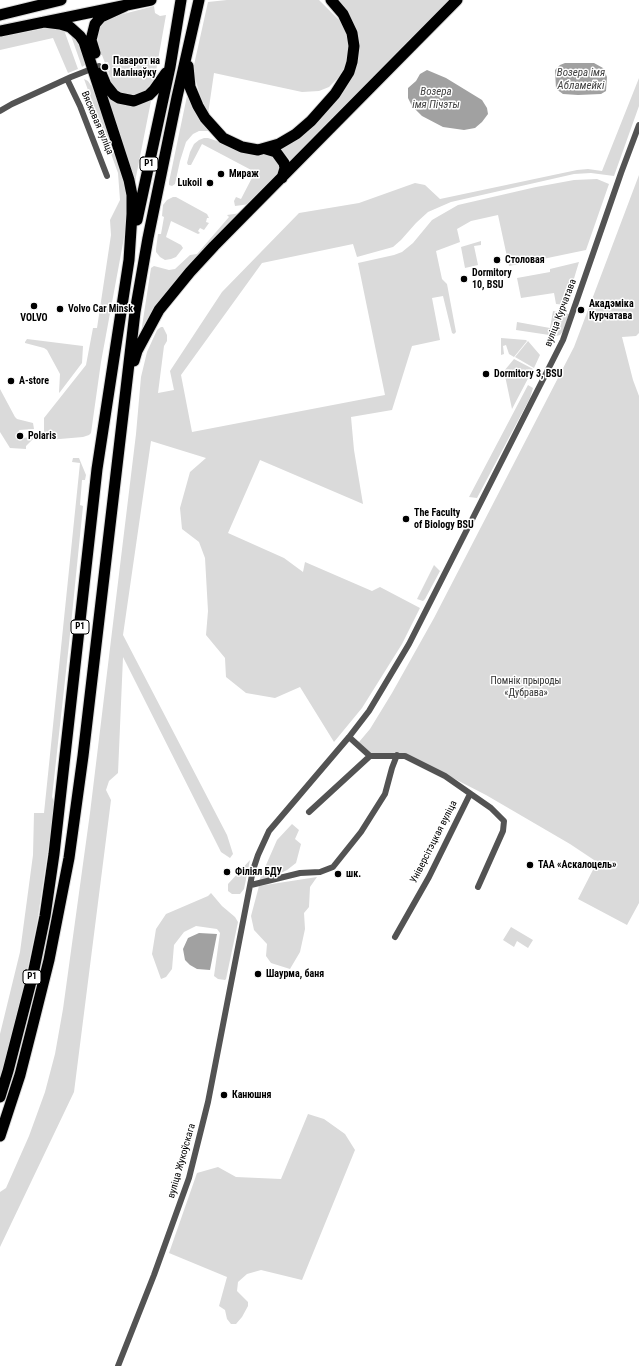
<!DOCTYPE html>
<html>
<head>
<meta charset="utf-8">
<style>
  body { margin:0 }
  canvas { display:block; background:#fff }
</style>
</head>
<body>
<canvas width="639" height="1366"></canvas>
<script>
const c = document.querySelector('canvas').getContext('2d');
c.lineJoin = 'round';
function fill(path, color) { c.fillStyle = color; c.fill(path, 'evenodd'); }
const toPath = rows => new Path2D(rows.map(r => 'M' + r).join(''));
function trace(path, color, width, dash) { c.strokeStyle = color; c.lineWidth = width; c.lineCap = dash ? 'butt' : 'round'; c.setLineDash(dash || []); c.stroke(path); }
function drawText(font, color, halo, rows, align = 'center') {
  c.font = font + ' "Roboto Condensed",sans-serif'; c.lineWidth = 3; c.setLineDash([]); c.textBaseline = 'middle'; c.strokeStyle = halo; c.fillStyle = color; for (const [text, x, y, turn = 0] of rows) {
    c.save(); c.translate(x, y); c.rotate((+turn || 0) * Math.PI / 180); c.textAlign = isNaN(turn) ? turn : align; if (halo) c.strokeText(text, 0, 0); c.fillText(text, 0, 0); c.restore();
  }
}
fill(toPath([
  [227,0,319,0,340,21,345,29,349,37,349,55,342,74,329,87,319,91,302,92,214,73,208,114,199,92,195,78,194,65,208,2],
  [336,0,452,0,291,161,280,148,310,129,356,56],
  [154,6,155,13,160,16,166,15,155,77,152,82,145,91,145,93,134,97,118,92,110,81,111,79,108,71,110,70,108,62,105,63,102,55,100,55,96,37,99,25,112,17],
  [52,27,66,28,76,33,79,37,87,59,85,65,82,67,69,30,64,30,78,69,68,73,53,38,0,50,0,37],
  [639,78,639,106,614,176,591,173,574,174,451,202,428,212,416,223,401,240,393,247,357,257,353,244,262,263,181,375,192,432,385,395,358,263,394,255,402,252,413,243,432,220,458,205,536,187,574,180,597,179,609,184,586,250,509,266,498,215,471,221,457,229,460,242,436,251,442,279,447,284,456,332,454,334,452,333,443,296,432,298,440,340,412,346,392,410,351,417,354,450,363,504,260,460,228,533,284,558,303,572,305,562,372,591,380,587,420,608,402,644,362,708,334,742,300,687,275,698,246,693,226,677,225,658,206,635,208,611,205,558,199,542,182,529,180,508,190,472,206,458,151,441,123,635,227,835,233,854,230,858,221,852,123,657,118,773,109,781,106,790,111,800,74,1092,0,1247,0,1192,6,1188,29,1136,45,1092,55,1054,63,1009,90,813,136,434,141,377,147,352,157,330,161,327,163,327,167,335,167,341,164,346,158,393,174,390,170,371,222,292,299,213,359,203,415,183,425,185,440,199,577,170,588,169,602,171],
  [84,79,88,81,92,87,127,187,128,216,101,362,91,433,89,435,83,437,48,440,44,435,44,418,86,365,93,328,97,328,111,235,110,220,120,200,118,173],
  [103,85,107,92,150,100,151,101,135,182,133,181],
  [187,96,188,96,211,131,199,131,193,134,186,142,180,161,175,184,172,186,169,185,169,182],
  [204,138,208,138,217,141,239,151,267,153,272,155,280,163,280,171,250,204,235,206,234,201,236,197,241,199,255,172,202,144,191,165,188,165,187,163,190,152,194,144,199,140],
  [639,175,639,333,636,336,622,337,633,380,639,396,639,903,627,925,578,899,597,862,570,844,486,795,408,755,371,754,359,742,370,729,392,693,434,618,574,347],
  [173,197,176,197,207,214,209,218,207,218,206,222,209,223,204,230,200,228,198,231,200,233,198,234,171,221,166,237,181,245,183,248,176,257,171,259,165,260,160,257,156,252,156,249,158,234,161,234,164,217,162,216,163,205,167,200],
  [241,213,143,334,141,333,151,268,154,266,169,270,175,269,190,255,197,254,229,217,227,215],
  [481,241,481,245,474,246,478,265,465,268,461,247],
  [579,262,566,305,556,304,554,293,521,298,517,278,550,272,550,269],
  [553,311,569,314,564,330,560,335,556,336,516,330,517,322,550,328],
  [501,338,526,340,527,341,514,357,509,354,506,345,503,346,504,354,501,355],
  [27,339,83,346,82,363,60,392,59,393,60,374,47,350,44,348,25,343,25,342],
  [528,341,540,355,534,368,515,357],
  [514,359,533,369,512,409,504,371],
  [528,385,533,388,530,398,477,498,469,497],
  [0,389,15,417,17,419,33,423,34,429,19,430,20,438,35,437,26,446,26,449,10,448,0,432],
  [73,458,79,458,86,475,85,480,82,480,80,505,83,506,69,644,52,797,55,804,37,923,13,1038,0,1078,0,1034,20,952,33,855,34,813,44,813,80,463,72,462],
  [434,565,440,571,425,599,423,601,417,599],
  [292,824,299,830,295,839,301,844,296,863,287,870,268,879,259,881,277,840],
  [250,860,244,889,240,894,232,894,228,891,228,884],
  [317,877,310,887,309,907,304,913,305,929,300,952,290,969,271,963,266,956,267,944,254,930,251,916,259,886],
  [211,893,222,906,235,917,238,922,226,979,225,980,218,979,214,976,220,933,217,929,196,926,184,932,174,945,172,969,166,977,161,979,152,954,156,929,166,914,208,896],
  [511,927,533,940,528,948,517,941,514,947,503,940],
  [308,1114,324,1119,345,1134,355,1150,302,1280,261,1270,247,1274,238,1282,237,1291,248,1302,248,1306,242,1317,236,1324,231,1324,227,1319,225,1310,219,1306,227,1277,169,1253,197,1173,218,1167,236,1177,281,1179]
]), '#dadada');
fill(toPath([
  [565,63,594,63,603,68,607,77,606,91,601,94,578,95,563,94,556,89,555,70,560,65],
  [427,70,446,78,482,100,487,108,488,114,482,122,475,128,464,130,443,127,422,116,412,106,408,98,408,88,416,81,420,74],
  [199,933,217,934,210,970,197,969,190,965,185,960,183,949,188,938]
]), '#a1a1a1');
const highway = toPath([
  [0,15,61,0],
  [0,31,151,0],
  [95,53,91,40,95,24,101,17,125,6],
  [188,66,190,87,198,106,205,118,223,138,242,147,258,150,279,144,296,134,311,121,335,94,349,72,352,62,354,46,352,33,343,14,331,0],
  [101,73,106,85,114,95,119,98,134,101,149,95,154,90,166,73],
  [266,149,276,152,284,163,285,168,282,178],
  [137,220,170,67,181,0],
  [134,361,137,351,159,310,190,272,214,246,457,0],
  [0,1097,8,1071,33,974,45,916,54,854,97,469,129,260,132,214,132,195,129,180,84,42,80,36,70,27,60,24,44,22],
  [0,1136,20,1075,33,1024,49,960,69,858,83,756,135,312,148,238,177,97,199,0]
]);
trace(highway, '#dbdbdb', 13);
trace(toPath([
  [67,79,80,106,107,176],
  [0,111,12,104,71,77,99,66],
  [349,737,370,756,405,756,445,776,491,808,504,821,503,831,478,887],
  [309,812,370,756],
  [251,885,300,873,320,872,333,867,361,832,385,794,392,768,397,755],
  [395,937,429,877,470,794],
  [118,1366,154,1275,189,1178,208,1102,253,870,258,855,269,831,349,737,369,711,409,644,563,340,621,173,639,125]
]), '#535353', 6);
trace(highway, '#000', 11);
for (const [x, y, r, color] of [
  [105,67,4,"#000"],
  [221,174,4,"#000"],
  [210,183,4,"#000"],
  [497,260,4,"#000"],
  [464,279,4,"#000"],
  [34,306,4,"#000"],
  [60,309,4,"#000"],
  [581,310,4,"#000"],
  [486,374,4,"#000"],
  [11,381,4,"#000"],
  [20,436,4,"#000"],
  [406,519,4,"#000"],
  [530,865,4,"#000"],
  [227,872,4,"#000"],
  [338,874,4,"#000"],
  [258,974,4,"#000"],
  [224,1095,4,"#000"]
]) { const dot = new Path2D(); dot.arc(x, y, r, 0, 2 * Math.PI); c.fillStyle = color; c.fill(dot); trace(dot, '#fff', 1.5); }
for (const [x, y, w] of [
  [149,164,18],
  [80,627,18],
  [32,977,18]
]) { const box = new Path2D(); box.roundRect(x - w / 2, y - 7, w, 14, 3); c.fillStyle = '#fff'; c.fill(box); trace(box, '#000', 1); }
drawText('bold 9px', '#000', null, [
  ["Р1",149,164],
  ["Р1",80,627],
  ["Р1",32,977]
]);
drawText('bold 10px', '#000', '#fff', [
  ["Паварот на",113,61],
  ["Малінаўку",113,73],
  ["Мираж",229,174],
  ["Lukoil",202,183,"right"],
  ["Столовая",505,260],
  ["Dormitory",472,273],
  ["10, BSU",472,285],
  ["Акадэміка",589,304],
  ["Курчатава",589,316],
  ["Volvo Car Minsk",68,309],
  ["VOLVO",34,318,"center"],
  ["Dormitory 3, BSU",494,374],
  ["А-store",19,381],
  ["Polaris",28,436],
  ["The Faculty",414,513],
  ["of Biology BSU",414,525],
  ["ТАА «Аскалоцель»",538,865],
  ["Філіял БДУ",235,872],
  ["шк.",346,874],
  ["Шаурма, баня",266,974],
  ["Канюшня",232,1095]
], 'left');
drawText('10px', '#000', '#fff', [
  ["Вясковая вуліца",97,123,67],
  ["вуліца Курчатава",561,313,-69],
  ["Універсітэцкая вуліца",434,842,-63],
  ["вуліца Жукоўскага",182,1161,-74]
]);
drawText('10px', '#313131', '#fff', [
  ["Помнік прыроды",526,681],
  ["«Дубрава»",526,693]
]);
drawText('italic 11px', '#424242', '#fff', [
  ["Возера імя",581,73],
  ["Абламейкі",581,86],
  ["Возера",436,92],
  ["імя Пічэты",436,105]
]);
</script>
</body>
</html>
